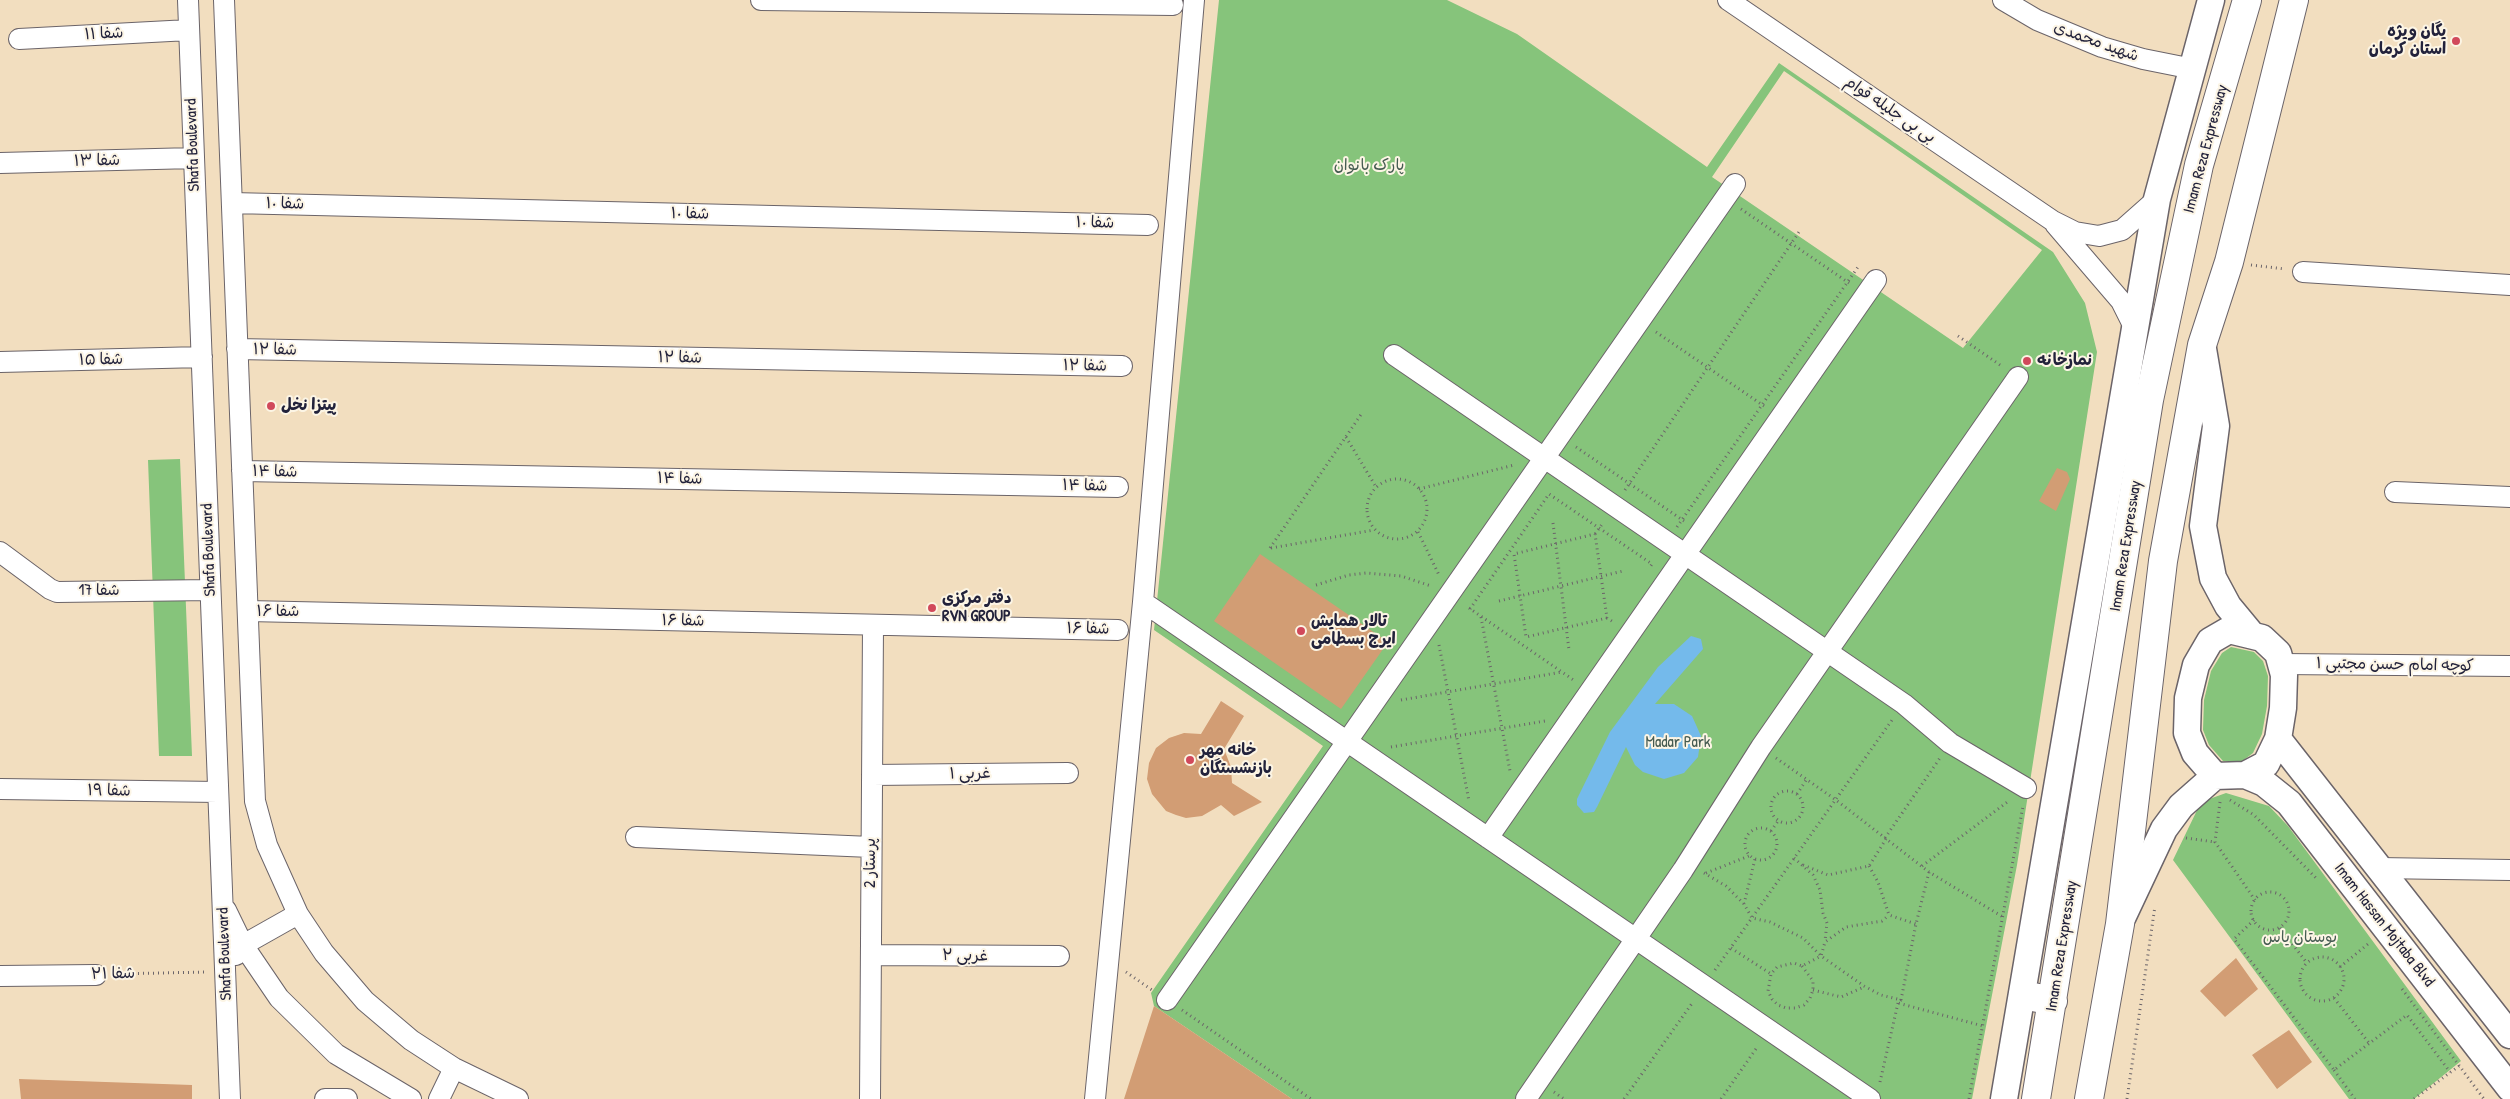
<!DOCTYPE html>
<html>
<head>
<meta charset="utf-8">
<style>
  body { margin:0 }
  canvas { display:block; background:#f2debf }
</style>
</head>
<body>
<canvas width="2510" height="1099"></canvas>
<script>
const c = document.querySelector('canvas').getContext('2d');
c.lineJoin = 'round';
function fill(path, color) { c.fillStyle = color; c.fill(path, 'evenodd'); }
const toPath = rows => new Path2D(rows.map(r => 'M' + r).join(''));
function trace(path, color, width, dash) { c.strokeStyle = color; c.lineWidth = width; c.lineCap = dash ? 'butt' : 'round'; c.setLineDash(dash || []); c.stroke(path); }
function drawText(font, color, halo, rows, align = 'center') {
  c.font = font + ' "Patrick Hand","Playpen Sans Arabic",sans-serif'; c.lineWidth = 4; c.setLineDash([]); c.textBaseline = 'middle'; c.strokeStyle = halo; c.fillStyle = color; for (const [text, x, y, turn = 0] of rows) {
    c.save(); c.translate(x, y); c.rotate((+turn || 0) * Math.PI / 180); c.textAlign = isNaN(turn) ? turn : align; if (halo) c.strokeText(text, 0, 0); c.fillText(text, 0, 0); c.restore();
  }
}
fill(toPath([
  [1219,0,1447,0,1517,34,1707,167,1779,63,2053,252,2085,303,2097,352,2017,865,1972,1099,1292,1099,1154,1006,1151,993,1323,746,1154,630],
  [1784,71,2042,250,1963,348,1712,177],
  [180,459,192,756,159,756,148,460],
  [2231,647,2254,652,2263,661,2268,676,2267,706,2262,734,2253,753,2241,762,2223,761,2209,745,2203,730,2204,700,2211,671,2222,653],
  [2226,793,2269,806,2288,826,2461,1061,2414,1099,2349,1099,2173,860,2201,802]
]), '#86c47b');
fill(toPath([
  [1691,636,1701,639,1703,649,1655,704,1674,704,1692,716,1701,736,1698,757,1684,773,1664,779,1643,772,1635,765,1626,747,1597,807,1594,812,1584,813,1577,805,1577,799,1610,732,1658,667]
]), '#74baeb');
fill(toPath([
  [2057,468,2067,472,2070,479,2056,511,2039,501],
  [1260,554,1388,642,1341,709,1214,621],
  [1221,701,1244,716,1224,749,1231,767,1232,783,1262,802,1234,816,1221,805,1202,816,1186,818,1176,815,1166,811,1152,794,1147,779,1149,763,1156,748,1169,738,1184,733,1201,734],
  [2236,958,2258,989,2225,1017,2200,991],
  [1154,1006,1292,1099,1124,1099],
  [2289,1030,2312,1062,2277,1089,2252,1055],
  [19,1079,192,1085,192,1099,21,1099]
]), '#d29d74');
const minor = toPath([
  [188,0,230,1099],
  [224,0,255,801,267,845,298,914,324,953,365,1001,411,1040,454,1068,518,1099],
  [761,0,1173,5],
  [1728,0,2053,221,2075,232,2099,236,2122,230,2157,199],
  [2003,0,2037,20,2102,47,2143,59,2193,69],
  [19,39,189,30],
  [0,163,194,158],
  [232,203,1148,225],
  [2055,224,2121,301,2136,331],
  [2303,272,2510,285],
  [237,349,1122,366],
  [1394,355,1904,704,1950,743,2026,788],
  [0,362,202,357],
  [242,471,1118,487],
  [2395,492,2510,497],
  [0,552,50,589,57,592,210,590],
  [1143,602,1870,1099],
  [248,611,1118,630],
  [2281,664,2510,666],
  [872,775,1068,773],
  [0,789,218,792],
  [636,837,871,847],
  [1488,838,1876,280],
  [2378,868,2510,870],
  [226,910,243,945,279,998,336,1054,411,1099],
  [236,955,243,945,298,914],
  [871,955,1059,956],
  [0,976,96,975],
  [1167,1000,1735,184],
  [325,1099,347,1099],
  [439,1099,454,1068],
  [870,1099,873,626],
  [1095,1099,1143,602,1194,0],
  [1526,1099,1683,870,1761,747,2018,377]
]);
const major = toPath([
  [2203,349,2216,426,2203,526,2213,578,2228,606,2252,635],
  [2229,630,2262,638,2278,653,2284,675,2283,708,2278,739,2266,764,2245,775,2215,776,2195,753,2187,733,2188,698,2196,665,2210,641,2229,630],
  [2278,739,2510,1035],
  [2245,775,2264,783,2289,803,2510,1088],
  [2123,916,2164,829,2181,806,2215,776],
  [2004,1099,2157,199,2211,0]
]);
const highway = toPath([
  [2023,995,2053,1001],
  [2036,1099,2149,400,2199,165,2247,0],
  [2089,1099,2120,924,2163,561,2202,345,2229,262,2294,0]
]);
trace(minor, '#6b6469', 22);
trace(major, '#6b6469', 29);
trace(highway, '#6b6469', 30);
trace(toPath([
  [1741,209,1849,283],
  [2251,265,2285,269],
  [1656,332,1764,406],
  [1958,336,2003,367],
  [1346,437,1376,487],
  [1576,447,1684,521],
  '1367 509a30 30 0 1 1 60 0a30 30 0 1 1-60 0Z',
  [1419,489,1514,465],
  [1625,490,1801,229],
  [1553,523,1569,650],
  [1677,527,1858,267],
  [1418,532,1439,575],
  [1595,534,1603,523],
  [1270,548,1362,413],
  [1271,548,1374,530],
  [1316,585,1349,575,1366,573,1401,576,1431,586],
  [1499,601,1623,571],
  [1469,608,1575,681],
  [1470,609,1549,494,1652,564,1650,567],
  [1481,617,1510,771],
  [1607,618,1526,637,1514,554,1595,534,1607,618,1615,623],
  [1439,645,1469,801],
  [1401,700,1562,672],
  [1391,747,1545,721],
  [1776,758,1836,800,1929,872,2003,917],
  '1771 807a16 16 0 1 1 32 0a16 16 0 1 1-32 0Z',
  [1797,794,1807,779],
  [2230,800,2254,815,2316,878],
  [2220,802,2215,842,2255,900],
  '1745 844a16 16 0 1 1 32 0a16 16 0 1 1-32 0Z',
  [1771,831,1778,821],
  [1885,838,1940,758],
  [2186,838,2215,842],
  [1794,858,1813,875,1820,890,1823,913,1827,923,1825,941],
  [1803,865,1828,875,1869,866,1886,839],
  [1869,866,1878,882,1889,915,1916,924],
  [1922,866,2010,800],
  [1704,873,1726,886,1744,904,1752,918,1770,922,1803,938,1821,956,1864,986,1881,995,1901,1000,1898,1003,1983,1026],
  [1706,873,1749,856],
  '2251 911a19 19 0 1 1 38 0a19 19 0 1 1-38 0Z',
  [1744,904,1755,859],
  [2254,920,2234,939,2334,1070,2407,1015,2450,1072],
  [2280,928,2307,963],
  [1731,948,1771,974],
  '2300 979a22 22 0 1 1 44 0a22 22 0 1 1-44 0Z',
  [1802,966,1813,981,1813,990,1810,998,1804,1005,1795,1008,1786,1008,1778,1005,1772,999,1768,991,1771,974,1777,967,1794,963,1802,966,1821,956,1825,942,1846,927,1882,921,1889,915],
  [2340,967,2368,944],
  [1715,970,1892,720],
  [1126,972,1152,990],
  [113,974,207,972],
  [2402,989,2484,1099],
  [1813,990,1841,997,1864,987],
  [2334,998,2369,1043],
  [1901,1000,1916,924,1929,872],
  [1182,1010,1311,1099],
  [2334,1070,2355,1099],
  [1880,1082,1898,1003],
  [1554,1092,1564,1099],
  [1624,1099,1693,1002],
  [1721,1099,1758,1046],
  [1969,1099,2023,806],
  [2127,1099,2155,906],
  [2414,1099,2459,1066]
]), '#6b6469', 3, [1, 4]);
trace(minor, '#fff', 20);
trace(major, '#fff', 26);
trace(highway, '#fff', 28);
for (const [x, y, r, color] of [
  [2456,41,5,"#d1495b"],
  [2027,361,5,"#d1495b"],
  [271,406,5,"#d1495b"],
  [932,608,5,"#d1495b"],
  [1301,631,5,"#d1495b"],
  [1190,760,5,"#d1495b"]
]) { const dot = new Path2D(); dot.arc(x, y, r, 0, 2 * Math.PI); c.fillStyle = color; c.fill(dot); trace(dot, '#fcf5e5', 2); }
drawText('bold 16px', '#22223b', '#fcf5e5', [
  ["یگان ویژه",2446,32,"right"],
  ["استان کرمان",2446,50,"right"],
  ["نمازخانه",2037,361],
  ["پیتزا نخل",281,406],
  ["دفتر مرکزی",942,599],
  ["RVN GROUP",942,617],
  ["تالار همایش",1311,622],
  ["ایرج بسطامی",1311,640],
  ["خانه مهر",1200,751],
  ["بازنشستگان",1200,769]
], 'left');
drawText('16px', '#22223b', '#fcf5e5', [
  ["شفا ۱۱",104,34,-3],
  ["شهید محمدی",2096,42,20],
  ["بی بی جلیله قوام",1890,110,34],
  ["Shafa Boulevard",193,145,-92],
  ["Imam Reza Expressway",2206,149,-75],
  ["شفا ۱۳",97,161,-1],
  ["شفا ۱۰",285,204,1],
  ["شفا ۱۰",690,214,1],
  ["شفا ۱۰",1095,223,1],
  ["شفا ۱۲",275,350,1],
  ["شفا ۱۲",680,358,1],
  ["شفا ۱۵",101,360,-1],
  ["شفا ۱۲",1085,366,1],
  ["شفا ۱۴",275,472,1],
  ["شفا ۱۴",680,479,1],
  ["شفا ۱۴",1085,486,1],
  ["Imam Reza Expressway",2126,546,-81],
  ["Shafa Boulevard",209,550,-92],
  ["شفا 17",99,591],
  ["شفا ۱۶",278,612],
  ["شفا ۱۶",683,621,1],
  ["شفا ۱۶",1088,629,1],
  ["کوچه امام حسن مجتبی ۱",2395,665,1],
  ["۱ غربی",970,774,-1],
  ["شفا ۱۹",109,791,1],
  ["پرستار 2",871,863,-90],
  ["Imam Hassan Mojtaba Blvd",2384,925,52],
  ["Imam Reza Expressway",2062,946,-81],
  ["Shafa Boulevard",225,954,-92],
  ["۲ غربی",965,956,1],
  ["شفا ۲۱",113,974,-1]
]);
drawText('16px', '#455b51', '#fcf5e5', [
  ["پارک بانوان",1369,166],
  ["Madar Park",1678,743],
  ["بوستان یاس",2300,938]
]);
</script>
</body>
</html>
